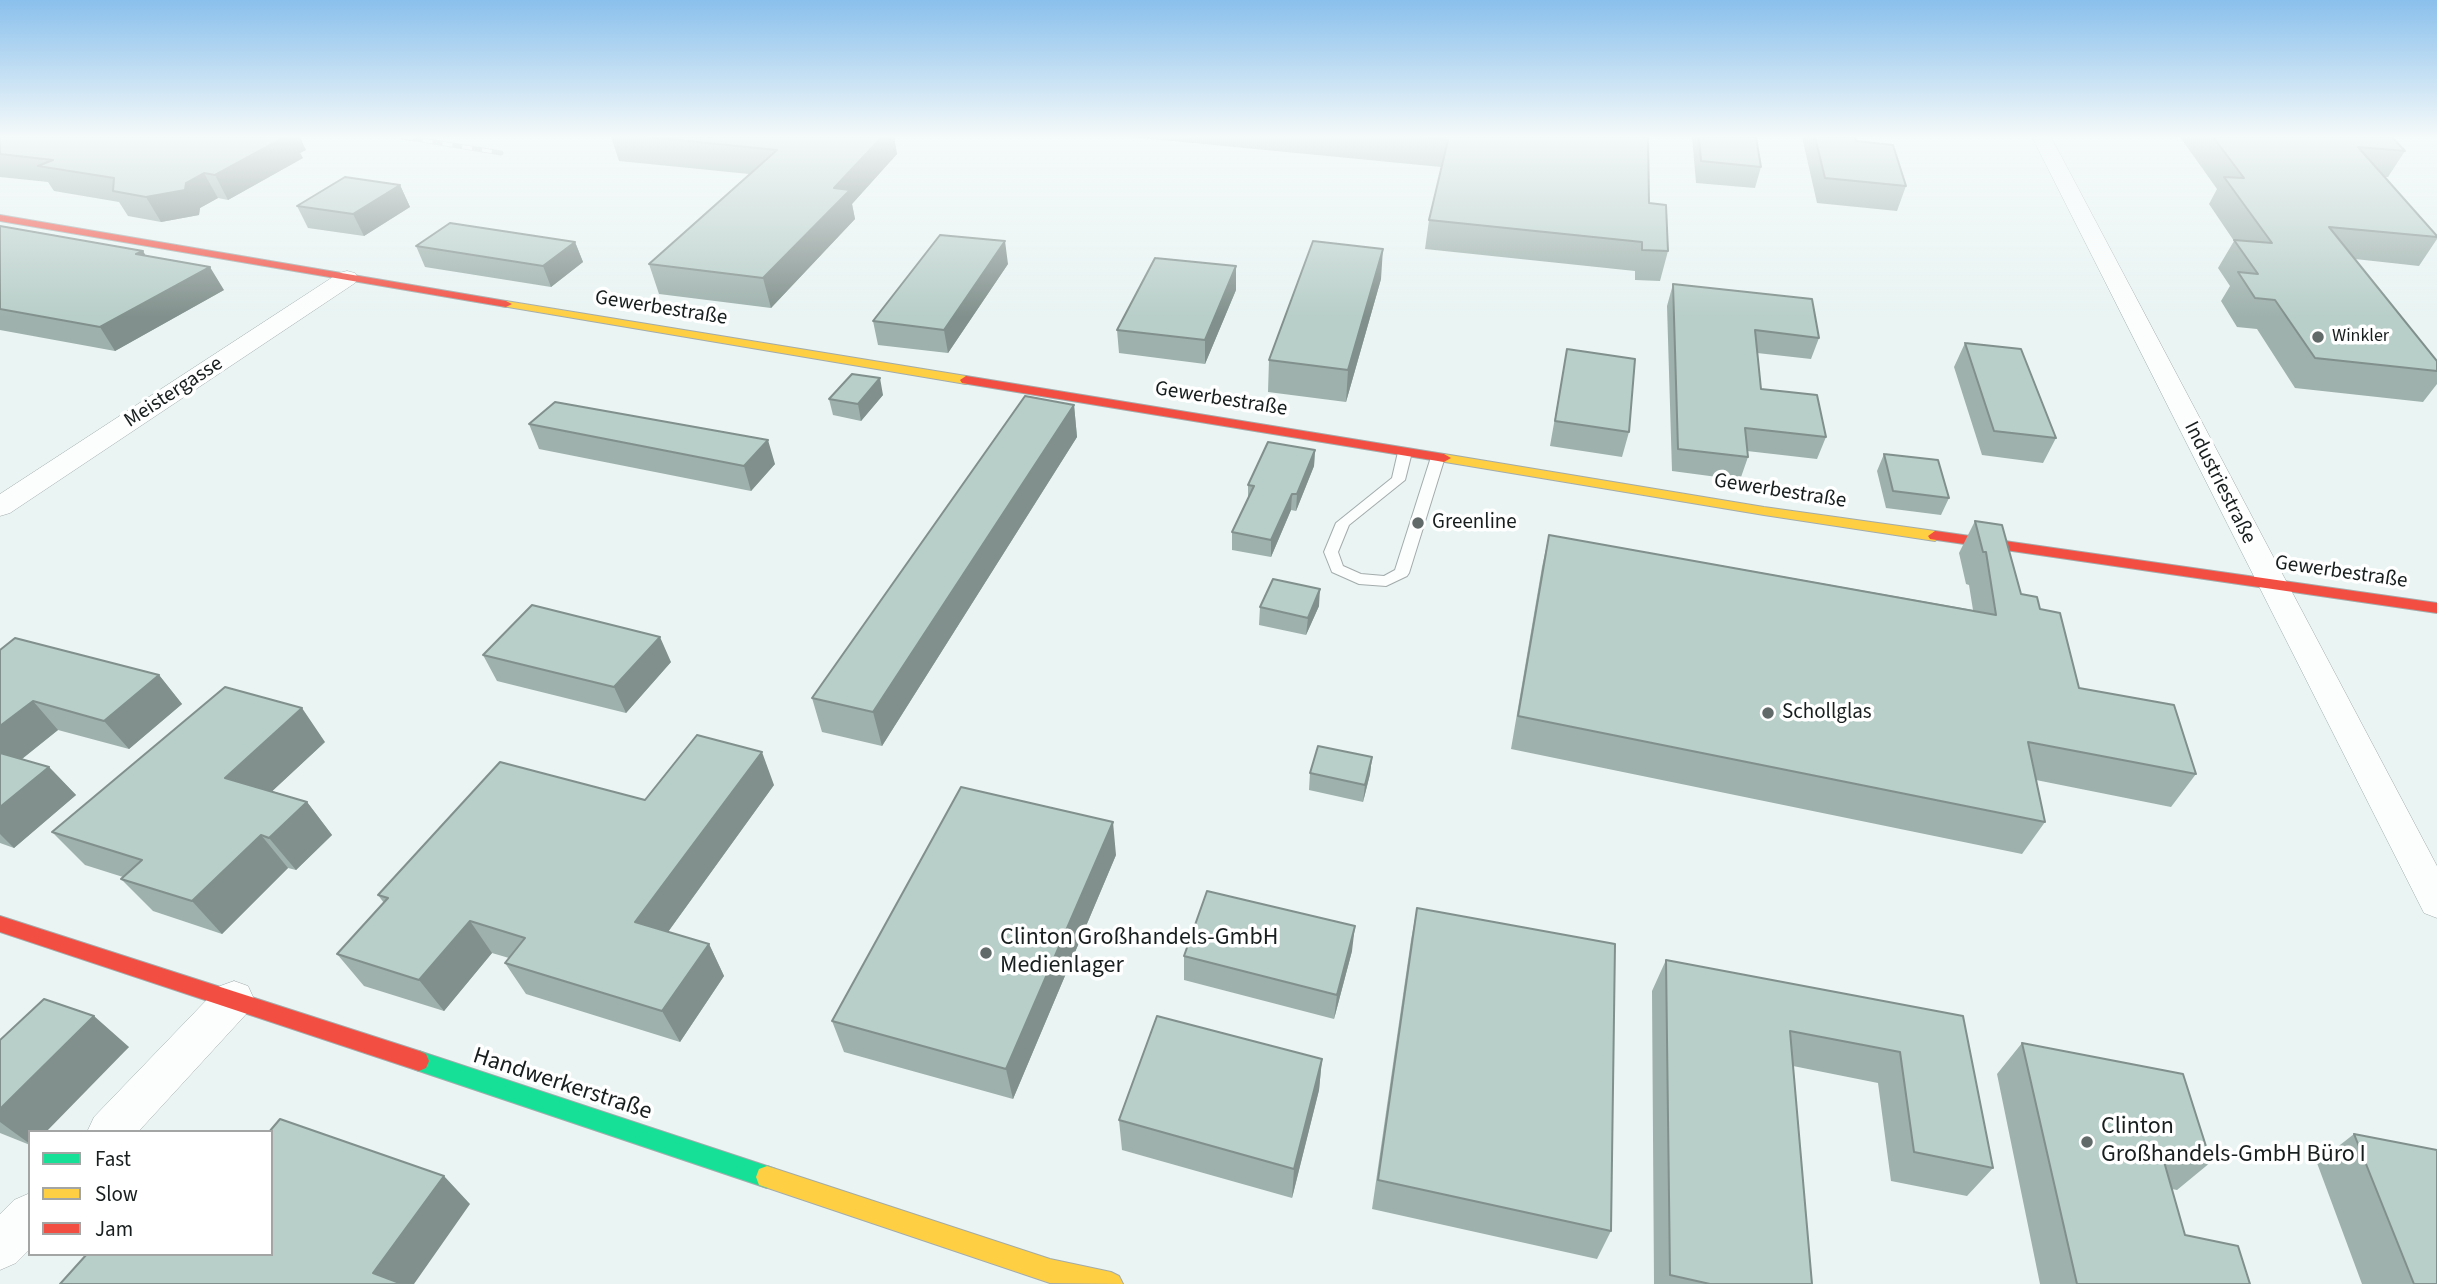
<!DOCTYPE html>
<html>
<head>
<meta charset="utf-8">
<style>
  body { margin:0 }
  #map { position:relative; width:2437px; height:1284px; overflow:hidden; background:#e9f4f3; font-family:"Source Sans 3",sans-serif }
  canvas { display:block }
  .legend { position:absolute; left:28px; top:1130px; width:245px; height:126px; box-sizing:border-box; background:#fff; border:2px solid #a3a5a5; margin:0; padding:9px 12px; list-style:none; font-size:21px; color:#181e1e }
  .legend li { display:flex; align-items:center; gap:14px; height:35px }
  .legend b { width:35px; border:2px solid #a3a5a5 }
</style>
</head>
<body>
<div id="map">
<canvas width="2437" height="1284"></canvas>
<ul class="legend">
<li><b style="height:9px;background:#16e098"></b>Fast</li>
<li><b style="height:9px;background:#ffcf43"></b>Slow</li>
<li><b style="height:9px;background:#f24e42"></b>Jam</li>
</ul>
</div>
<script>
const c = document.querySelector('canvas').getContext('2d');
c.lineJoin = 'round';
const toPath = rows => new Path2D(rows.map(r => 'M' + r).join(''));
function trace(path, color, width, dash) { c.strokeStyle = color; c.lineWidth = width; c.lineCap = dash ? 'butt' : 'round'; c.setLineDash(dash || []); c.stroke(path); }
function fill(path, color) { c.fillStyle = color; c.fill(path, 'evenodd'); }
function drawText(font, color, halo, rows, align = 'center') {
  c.font = font + ' "Source Sans 3",sans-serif'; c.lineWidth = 7; c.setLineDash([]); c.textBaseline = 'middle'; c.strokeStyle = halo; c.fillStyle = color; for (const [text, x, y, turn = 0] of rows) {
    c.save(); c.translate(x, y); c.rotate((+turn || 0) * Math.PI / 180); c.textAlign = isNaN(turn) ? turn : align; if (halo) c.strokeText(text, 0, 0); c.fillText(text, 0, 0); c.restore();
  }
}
const lane = toPath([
  [1405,448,1412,452,1405,480,1349,525,1338,552,1343,566,1361,574,1384,576,1395,570,1431,457,1433,454,1443,454,1445,457,1409,573,1407,576,1386,586,1359,584,1332,572,1324,552,1336,523,1392,478,1398,452,1405,448]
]);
const street = toPath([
  [2032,137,2051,137,2437,866,2437,918,2424,913,2032,137],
  [347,271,355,273,358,278,355,283,10,513,0,516,0,494,339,273,347,271],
  [234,981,248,986,254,999,248,1012,138,1132,87,1132,94,1117,220,986,234,981],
  [30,1193,30,1249,16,1263,0,1270,0,1214,14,1200,30,1193]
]);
const fast = toPath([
  [419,1051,767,1166,775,1169,778,1177,775,1185,767,1188,419,1071,412,1068,409,1061,412,1054,419,1051]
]);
const slow = toPath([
  [506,301,966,376,972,380,966,384,502,306,500,304,506,301],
  [1444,454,1764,507,1935,531,1942,536,1935,541,1764,515,1439,461,1437,458,1444,454],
  [767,1166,1050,1259,1111,1272,1119,1276,1123,1284,1050,1283,759,1185,756,1177,759,1169,767,1166]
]);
const jam = toPath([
  [0,215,506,301,512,304,506,307,0,221,0,215],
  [966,376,1444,454,1451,458,1444,462,962,383,960,380,966,376],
  [1935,531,2437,603,2437,613,1930,539,1928,536,1935,531],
  [0,916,419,1051,426,1054,429,1061,426,1068,419,1071,0,932,0,916]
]);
trace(lane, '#a3abab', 2);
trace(street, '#a3abab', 1);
trace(fast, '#a3abab', 2);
trace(slow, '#a3abab', 2);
trace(jam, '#a3abab', 2);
fill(lane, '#fcfdfd');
fill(street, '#fcfdfd');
fill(fast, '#16e098');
fill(slow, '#ffcf43');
fill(jam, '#f24e42');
const rail = toPath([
  [403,137,501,153]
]);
trace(rail, '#b9bcbc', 5);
trace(rail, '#fff', 3.5, [10]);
fill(toPath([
  [0,137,306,150,300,153,303,158,228,200,218,198,200,208,199,215,161,222,128,216,119,202,54,191,48,182,0,177],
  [611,137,894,137,897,154,852,204,855,219,771,308,659,294,649,264,749,174,619,161],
  [1131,137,1648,137,1649,203,1668,251,1660,281,1635,280,1635,271,1425,249,1429,220,1441,167],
  [1692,137,1756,137,1761,167,1755,188,1696,183],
  [1802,137,1855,137,1856,141,1906,186,1897,211,1817,203],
  [2180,137,2392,137,2405,151,2388,177,2385,177,2437,236,2437,239,2419,266,2355,259,2437,361,2437,384,2423,402,2295,388,2257,329,2237,327,2221,301,2230,286,2218,268,2234,241,2209,204,2217,189],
  [400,185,410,207,364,236,308,228,297,206],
  [0,226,147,256,224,290,115,351,0,330],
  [575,242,583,262,551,287,425,267,416,246],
  [1008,264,948,353,878,345,873,321],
  [1381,279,1346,402,1268,392,1269,360],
  [1673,284,1819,338,1811,359,1757,353,1761,389,1826,437,1817,459,1747,451,1748,457,1740,480,1672,471,1667,306],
  [1236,290,1205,364,1119,353,1117,330],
  [1965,343,2056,438,2043,463,1982,455,1954,367],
  [1567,349,1629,432,1622,457,1550,446],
  [883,395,861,421,833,415,829,399],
  [1074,405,1077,437,882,746,822,732,812,698],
  [529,424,775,464,751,491,539,449],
  [1315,450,1314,466,1296,511,1291,510,1271,557,1232,550,1232,532,1248,501,1248,485],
  [1884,454,1949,498,1941,515,1886,508,1877,471],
  [1975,521,2021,594,2040,609,2079,688,2196,774,2171,807,2036,780,2045,822,2022,854,1511,749,1542,567,1549,535,1973,610,1969,585,1966,584,1959,553],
  [1319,606,1306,635,1259,625,1260,607],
  [0,650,159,675,182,704,129,749,58,730,22,759,49,767,76,795,14,848,0,843],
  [483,655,671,662,626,713,497,681],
  [325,742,272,791,307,802,332,835,296,870,288,868,222,934,153,911,121,879,123,877,85,865,52,832],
  [1372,757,1370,774,1363,802,1309,790,1310,773],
  [774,785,668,932,709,944,724,976,680,1042,526,994,505,963,509,958,492,953,444,1011,364,986,337,954,384,903,378,895,645,800],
  [1116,855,1013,1099,844,1052,832,1021],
  [1417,908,1611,1231,1597,1259,1372,1209,1411,940],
  [1352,951,1334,1019,1184,980,1184,956],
  [1666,960,1963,1016,1993,1168,1967,1196,1891,1181,1878,1083,1793,1066,1812,1284,1654,1284,1652,991],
  [0,1040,129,1047,30,1132,30,1145,0,1133],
  [2022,1043,2211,1162,2177,1190,2172,1189,2185,1235,2250,1284,2040,1284,1997,1074],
  [1322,1059,1319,1090,1292,1198,1122,1150,1119,1120],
  [2354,1134,2437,1284,2362,1284,2317,1163]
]), '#9eb1ac');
fill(toPath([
  [285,137,300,137,306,150,300,153,303,158,228,200,215,175],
  [882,137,894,137,897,154,852,204,855,219,771,308,763,278,834,188],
  [204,173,218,198,200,208,199,215,161,222,146,197,186,183],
  [400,185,410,207,364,236,353,214],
  [1005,241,1008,264,948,353,944,330],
  [575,242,583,262,551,287,543,266],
  [1383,249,1381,279,1346,402,1348,370],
  [143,251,157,274,136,254],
  [1236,266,1236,290,1205,364,1205,340],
  [210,267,224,290,115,351,100,327],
  [880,378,883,395,861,421,858,404],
  [1074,405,1077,437,882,746,873,712],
  [768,440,775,464,751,491,744,466],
  [1315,450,1314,466,1296,511,1297,494],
  [1292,494,1291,510,1271,557,1271,540],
  [1320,589,1319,606,1306,635,1308,618],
  [660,637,671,662,626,713,614,687],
  [159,675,182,704,129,749,104,721],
  [33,701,58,730,3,774,0,771,0,726],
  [302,708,325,742,251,811,225,778],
  [762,752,774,785,652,954,635,922],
  [1372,757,1370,774,1363,802,1365,785],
  [49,767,76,795,14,848,0,834,0,807],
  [307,802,332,835,296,870,269,838],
  [1113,822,1116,855,1013,1099,1006,1069],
  [261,835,288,868,222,934,192,901],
  [470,921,492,953,444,1011,419,980],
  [1355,926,1352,951,1334,1019,1337,995],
  [709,944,724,976,680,1042,662,1011],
  [94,1016,129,1047,46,1132,30,1132,30,1144,0,1122,0,1109],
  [1322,1059,1319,1090,1292,1198,1294,1169],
  [444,1176,470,1204,414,1284,385,1284,373,1273]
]), '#81908c');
const building = toPath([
  [0,137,285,137,215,175,204,173,186,183,185,190,146,197,113,191,114,178,38,166,53,160,0,154,0,137],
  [648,137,882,137,834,188,850,190,763,278,649,264,777,150,648,137],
  [1424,137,1648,137,1649,203,1666,205,1668,251,1642,250,1642,242,1429,220,1448,140,1424,137],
  [1699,137,1756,137,1761,167,1701,161,1699,137],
  [1815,137,1855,137,1856,141,1893,145,1906,186,1825,178,1815,137],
  [2213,137,2392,137,2405,151,2358,147,2437,236,2437,237,2329,227,2437,361,2437,371,2315,358,2275,300,2255,298,2238,272,2258,274,2234,240,2272,243,2224,177,2244,178,2213,137],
  [345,177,400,185,353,214,297,206,345,177],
  [450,223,575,242,543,266,416,246,450,223],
  [0,226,143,251,136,254,210,267,100,327,0,309,0,226],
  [940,235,1005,241,944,330,873,321,940,235],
  [1313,241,1383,249,1348,370,1269,360,1313,241],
  [1155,258,1236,266,1205,340,1117,330,1155,258],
  [1673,284,1812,299,1819,338,1755,330,1761,389,1817,395,1826,437,1745,428,1748,457,1678,449,1673,284],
  [1965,343,2021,349,2056,438,1994,431,1965,343],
  [1567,349,1635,359,1629,432,1555,421,1567,349],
  [852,374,880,378,858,404,829,399,852,374],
  [1025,396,1074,405,873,712,812,698,1025,396],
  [555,402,768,440,744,466,529,424,555,402],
  [1268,442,1315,450,1297,494,1292,494,1271,540,1232,532,1254,486,1248,485,1268,442],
  [1884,454,1938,460,1949,498,1893,491,1884,454],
  [1975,521,2002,525,2021,594,2037,597,2040,609,2060,613,2079,688,2174,705,2196,774,2028,742,2045,822,1518,716,1549,535,1996,615,1986,552,1983,552,1975,521],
  [1273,579,1320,589,1308,618,1260,607,1273,579],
  [532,605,660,637,614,687,483,655,532,605],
  [15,638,159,675,104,721,33,701,0,726,0,650,15,638],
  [225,687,302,708,225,778,307,802,269,838,261,835,192,901,121,879,142,860,52,832,225,687],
  [697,735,762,752,635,922,709,944,662,1011,505,963,525,938,470,921,419,980,337,954,388,898,378,895,500,762,645,800,697,735],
  [1318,746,1372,757,1365,785,1310,773,1318,746],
  [0,753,49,767,0,807,0,753],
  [961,787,1113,822,1006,1069,832,1021,961,787],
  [1207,891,1355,926,1337,995,1184,956,1207,891],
  [1417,908,1615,944,1611,1231,1378,1180,1417,908],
  [1666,960,1963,1016,1993,1168,1914,1152,1900,1052,1790,1031,1812,1284,1710,1284,1670,1275,1666,960],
  [44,999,94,1016,0,1109,0,1040,44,999],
  [1157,1016,1322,1059,1294,1169,1119,1120,1157,1016],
  [2022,1043,2183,1074,2211,1162,2161,1151,2185,1235,2238,1246,2250,1284,2077,1284,2022,1043],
  [280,1119,444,1176,373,1273,402,1284,60,1284,87,1254,271,1254,271,1132,269,1132,280,1119],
  [2354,1134,2437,1150,2437,1284,2414,1284,2354,1134]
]);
fill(building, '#b8cec8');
trace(building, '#81908c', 2);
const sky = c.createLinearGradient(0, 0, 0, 317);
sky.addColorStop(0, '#8ac0ec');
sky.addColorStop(0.43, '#f5fafa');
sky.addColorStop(1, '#f5fafa00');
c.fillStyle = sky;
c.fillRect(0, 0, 2437, 317);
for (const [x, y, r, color] of [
  [2318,337,7,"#616969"],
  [1418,523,7,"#616969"],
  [1768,713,7,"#616969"],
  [986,953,7,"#616969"],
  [2087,1142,7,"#616969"]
]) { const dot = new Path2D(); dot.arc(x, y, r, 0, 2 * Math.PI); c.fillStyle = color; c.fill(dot); trace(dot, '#fff', 2.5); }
drawText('18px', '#181e1e', '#fff', [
  ["Winkler",2332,337]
], 'left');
drawText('21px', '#181e1e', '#fff', [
  ["Gewerbestraße",661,309,9],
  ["Meistergasse",174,393,-33],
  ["Gewerbestraße",1221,400,9],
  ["Industriestraße",2219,483,63],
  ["Gewerbestraße",1780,492,9],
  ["Gewerbestraße",2341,573,8]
]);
drawText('21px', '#181e1e', '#fff', [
  ["Greenline",1432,523],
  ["Schollglas",1782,713]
], 'left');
drawText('24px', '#181e1e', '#fff', [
  ["Clinton Großhandels-GmbH",1000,939],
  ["Medienlager",1000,967],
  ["Clinton",2101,1128],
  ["Großhandels-GmbH Büro I",2101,1156]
], 'left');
drawText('24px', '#181e1e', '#fff', [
  ["Handwerkerstraße",562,1085,18]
]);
</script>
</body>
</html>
